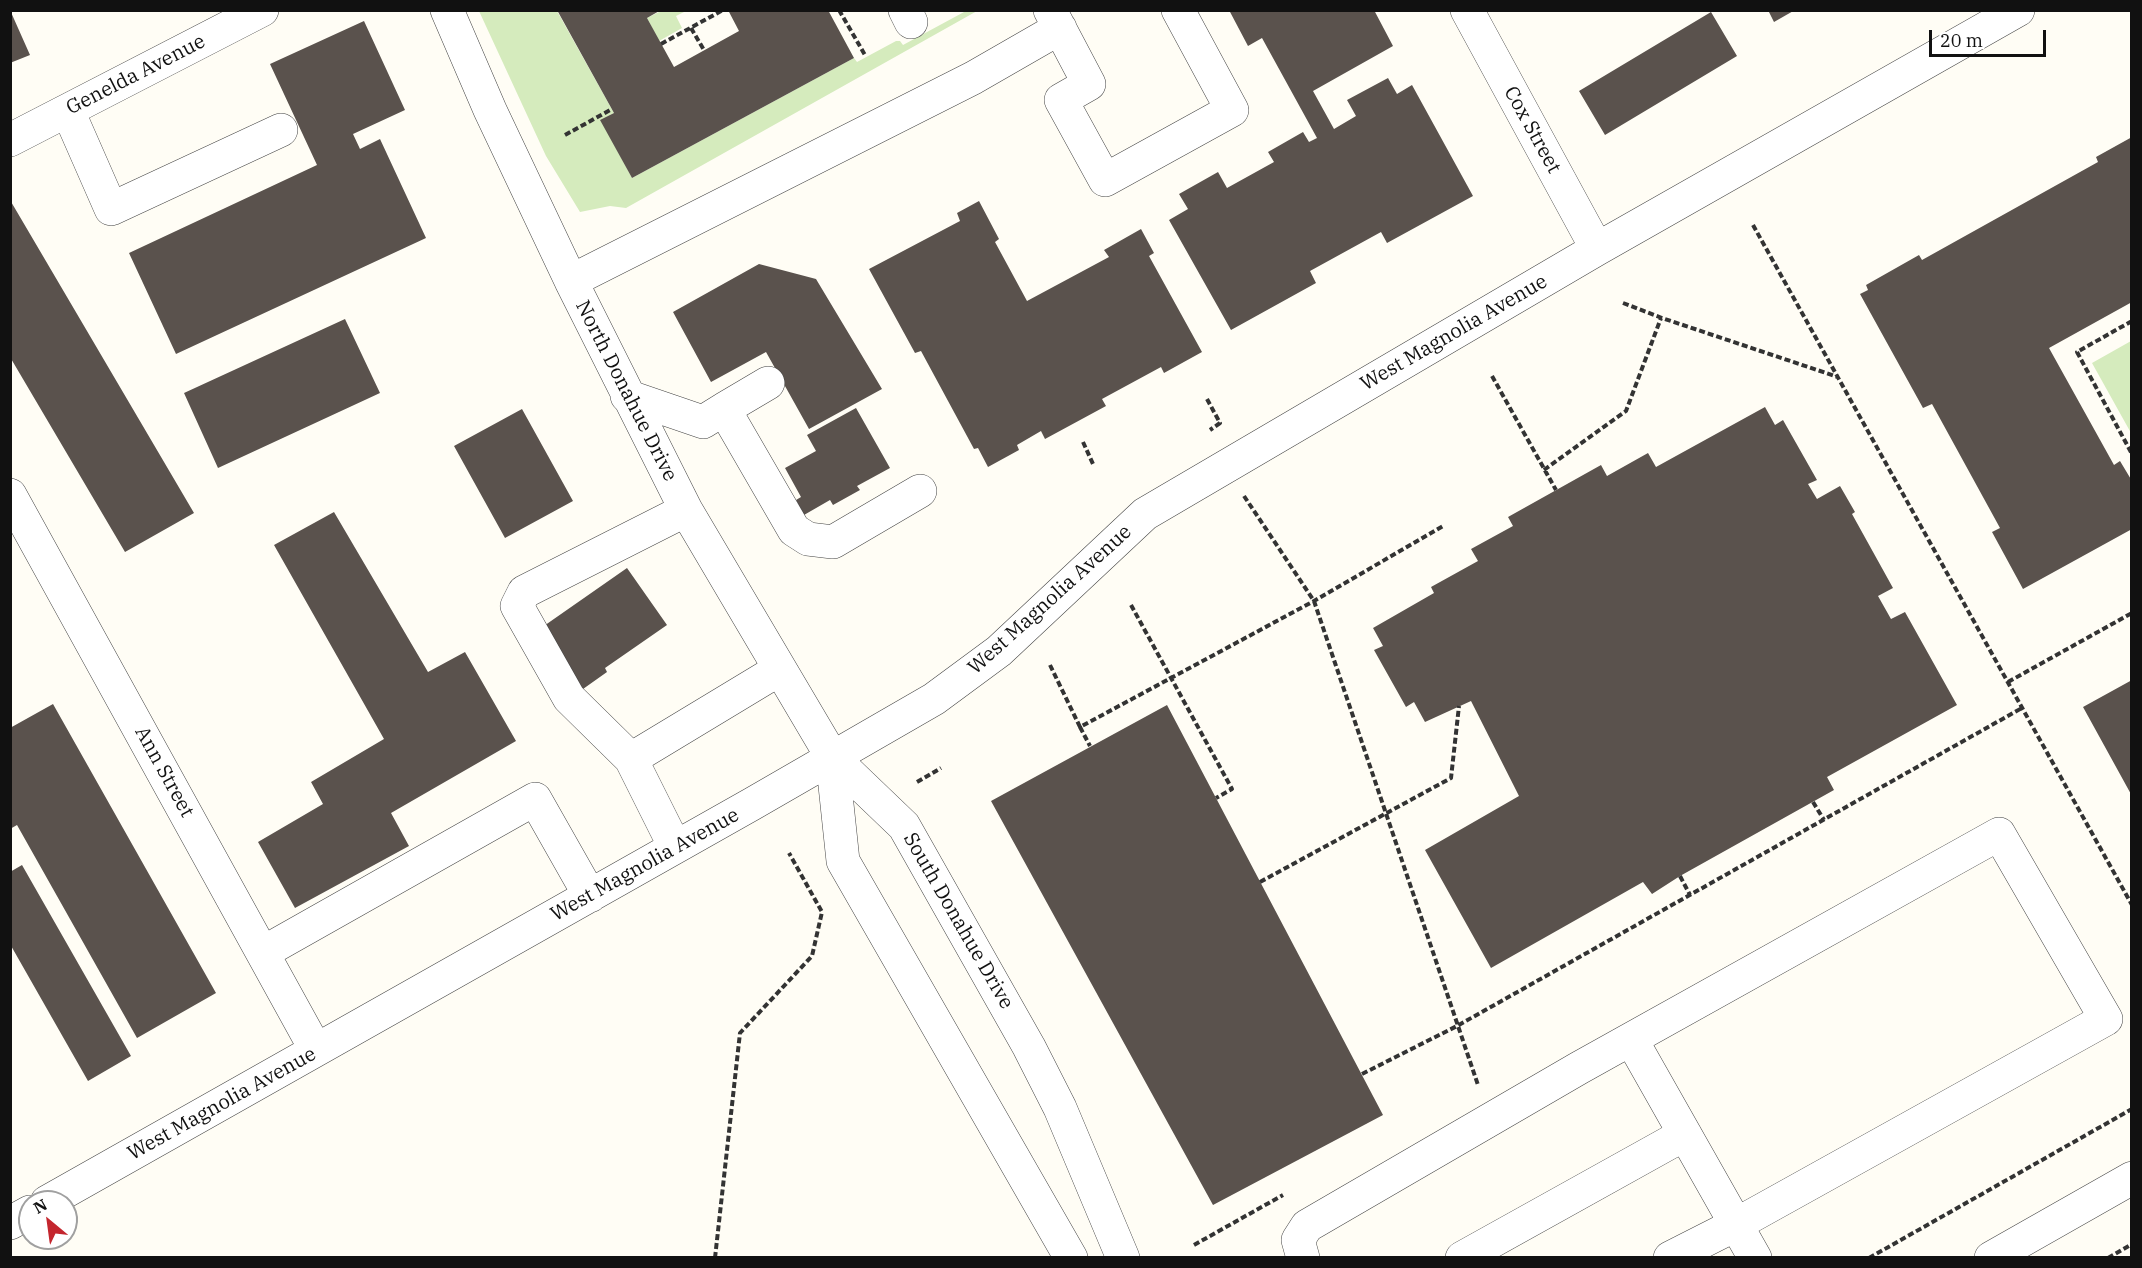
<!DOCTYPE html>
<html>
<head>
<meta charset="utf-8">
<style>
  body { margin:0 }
  #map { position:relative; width:2142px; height:1268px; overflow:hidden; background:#fffdf5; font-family:"IBM Plex Serif",serif }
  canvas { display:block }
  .frame { position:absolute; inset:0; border:12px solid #111; pointer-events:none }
  .north { position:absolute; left:18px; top:1190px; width:60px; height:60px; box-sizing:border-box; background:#fff; border:2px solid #a0a0a0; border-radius:50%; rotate:331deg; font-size:16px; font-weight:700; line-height:24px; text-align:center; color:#111 }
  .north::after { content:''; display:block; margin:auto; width:21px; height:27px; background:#c4262e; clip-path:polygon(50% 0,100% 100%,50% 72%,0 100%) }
  .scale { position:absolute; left:1929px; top:30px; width:117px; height:27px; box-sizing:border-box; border:3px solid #111; border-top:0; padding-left:8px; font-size:18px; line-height:21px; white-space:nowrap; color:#111; -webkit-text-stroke:4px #fff; paint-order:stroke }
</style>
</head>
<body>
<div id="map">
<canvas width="2142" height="1268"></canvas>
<div class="frame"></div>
<div class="north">N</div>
<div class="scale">20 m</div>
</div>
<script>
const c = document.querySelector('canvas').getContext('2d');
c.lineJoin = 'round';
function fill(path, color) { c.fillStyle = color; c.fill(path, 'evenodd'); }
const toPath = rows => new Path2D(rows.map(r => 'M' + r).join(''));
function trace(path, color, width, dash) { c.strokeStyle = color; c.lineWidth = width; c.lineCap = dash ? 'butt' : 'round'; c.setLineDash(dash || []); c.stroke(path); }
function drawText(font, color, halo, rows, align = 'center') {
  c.font = font + ' "IBM Plex Serif",serif'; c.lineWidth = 6; c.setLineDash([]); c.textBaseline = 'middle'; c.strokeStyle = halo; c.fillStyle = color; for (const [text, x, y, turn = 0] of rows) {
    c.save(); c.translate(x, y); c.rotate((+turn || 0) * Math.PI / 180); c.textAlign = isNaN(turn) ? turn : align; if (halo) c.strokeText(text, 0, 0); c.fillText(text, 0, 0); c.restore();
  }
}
fill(toPath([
  [479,11,557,11,614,113,601,120,632,178,854,58,857,62,896,41,900,41,903,45,964,12,963,11,977,11,626,208,610,206,580,212,546,156],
  [661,11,686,11,676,16,682,28,659,41,647,18],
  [2131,341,2131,433,2092,363]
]), '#d5ebbd');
fill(toPath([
  [10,10,30,55,10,63],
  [557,10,661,10,647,18,674,67,739,31,728,10,828,10,854,58,632,178,600,120,614,113],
  [1229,10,1374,10,1393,46,1313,91,1334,129,1356,116,1347,100,1388,78,1397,94,1412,85,1473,196,1387,243,1381,232,1310,271,1316,283,1231,330,1169,220,1188,209,1179,194,1218,172,1227,188,1274,162,1268,152,1303,132,1309,142,1317,138,1262,38,1248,46],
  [1768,10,1795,10,1774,22],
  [1711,12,1737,56,1605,135,1579,91],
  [364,21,405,110,353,134,360,149,380,139,426,238,176,354,129,253,317,165,270,64],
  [2132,137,2132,302,2049,348,2114,465,2120,461,2132,481,2132,529,2023,589,1992,532,2000,528,1932,404,1923,408,1860,294,1868,290,1866,285,1919,255,1922,260,2098,162,2096,157],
  [10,200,194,513,125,552,10,357],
  [979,201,999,239,995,242,1027,301,1109,257,1104,250,1141,229,1154,253,1149,256,1202,352,1164,373,1161,367,1102,399,1106,406,1045,439,1041,431,1017,445,1019,450,988,467,978,448,974,449,921,351,915,353,869,269,960,221,957,213],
  [759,264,816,279,882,389,809,429,766,352,711,382,673,312],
  [345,319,380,393,218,468,184,393],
  [1765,407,1775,425,1783,420,1817,480,1808,484,1817,499,1840,486,1855,512,1852,514,1893,588,1878,596,1891,619,1905,612,1957,705,1827,777,1834,790,1680,876,1652,894,1643,882,1491,968,1425,850,1519,796,1471,701,1425,722,1414,702,1406,707,1374,650,1383,646,1373,628,1434,593,1431,587,1478,561,1471,549,1513,526,1508,517,1601,465,1607,476,1648,453,1656,467],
  [856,408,890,468,857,486,860,490,833,505,830,500,804,515,796,500,801,497,785,468,816,451,807,435],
  [522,409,573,501,505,538,454,446],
  [334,512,428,672,465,652,516,741,391,813,409,846,295,908,258,842,323,804,311,782,384,739,274,545],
  [627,568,667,625,605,668,607,672,583,689,541,628],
  [2132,680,2132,796,2083,707],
  [53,704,216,993,137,1038,17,825,10,829,10,728],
  [1167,705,1383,1115,1213,1205,991,801],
  [22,865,131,1056,88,1081,10,944,10,872]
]), '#5a524d');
const minor = toPath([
  [447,10,490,110,571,281,686,510,832,757,904,826,1029,1047,1060,1108,1123,1258],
  [905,10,911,22],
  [1050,10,1089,84,1061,100,1105,180,1232,110,1178,10],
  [1467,10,1597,249],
  [68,111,111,209,281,130],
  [10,140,262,10],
  [571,281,973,78,1060,28],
  [627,396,703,422,724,409,794,530,808,539,833,542,920,491],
  [724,409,768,383],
  [10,495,316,1050],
  [832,757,843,861,1071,1258],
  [631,759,780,669],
  [675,847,631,759,569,698,517,606,524,592,686,510],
  [264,952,535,799,590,896],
  [1631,1039,1755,1258],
  [47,1202,752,804,934,699,999,651,1145,514,1597,249,2018,10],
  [10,1223,30,1212],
  [1303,1258,1298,1240,1307,1226,1579,1068,1999,834,2106,1019,1737,1224,1670,1258],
  [1462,1258,1685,1134],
  [1991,1258,2132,1178]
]);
trace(minor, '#444', 34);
trace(toPath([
  [839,10,865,55],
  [691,28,704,50],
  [661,44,723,10],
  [565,135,612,109],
  [1753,225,2132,905],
  [1623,303,1662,318,1838,377],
  [2132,321,2077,352,2132,454],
  [1492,376,1556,490],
  [1207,399,1220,423,1210,430],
  [1083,442,1093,464],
  [1544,470,1626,411,1661,318],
  [1244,496,1314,601,1478,1085],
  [1131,605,1232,789,1216,798],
  [1050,665,1080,727,1314,601,1443,526],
  [2008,682,2132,613],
  [1080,727,1090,746],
  [917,782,941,768],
  [1813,802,1824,820],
  [1680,876,1690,895],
  [1260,882,1451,778,1459,706],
  [1362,1074,1457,1026,2022,708],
  [1194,1245,1283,1195],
  [715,1258,740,1033,812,956,822,912,789,853],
  [1869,1258,2132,1109],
  [2108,1258,2132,1244]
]), '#333', 4, [6, 3]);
trace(minor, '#fff', 33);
drawText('20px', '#111', '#fff', [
  ["Genelda Avenue",136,75,-27],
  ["Cox Street",1532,130,61],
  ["West Magnolia Avenue",1454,333,-30],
  ["North Donahue Drive",626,391,63],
  ["West Magnolia Avenue",1050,600,-42],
  ["Ann Street",164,772,61],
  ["West Magnolia Avenue",645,865,-29],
  ["South Donahue Drive",958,921,60],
  ["West Magnolia Avenue",222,1104,-29]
]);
</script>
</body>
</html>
